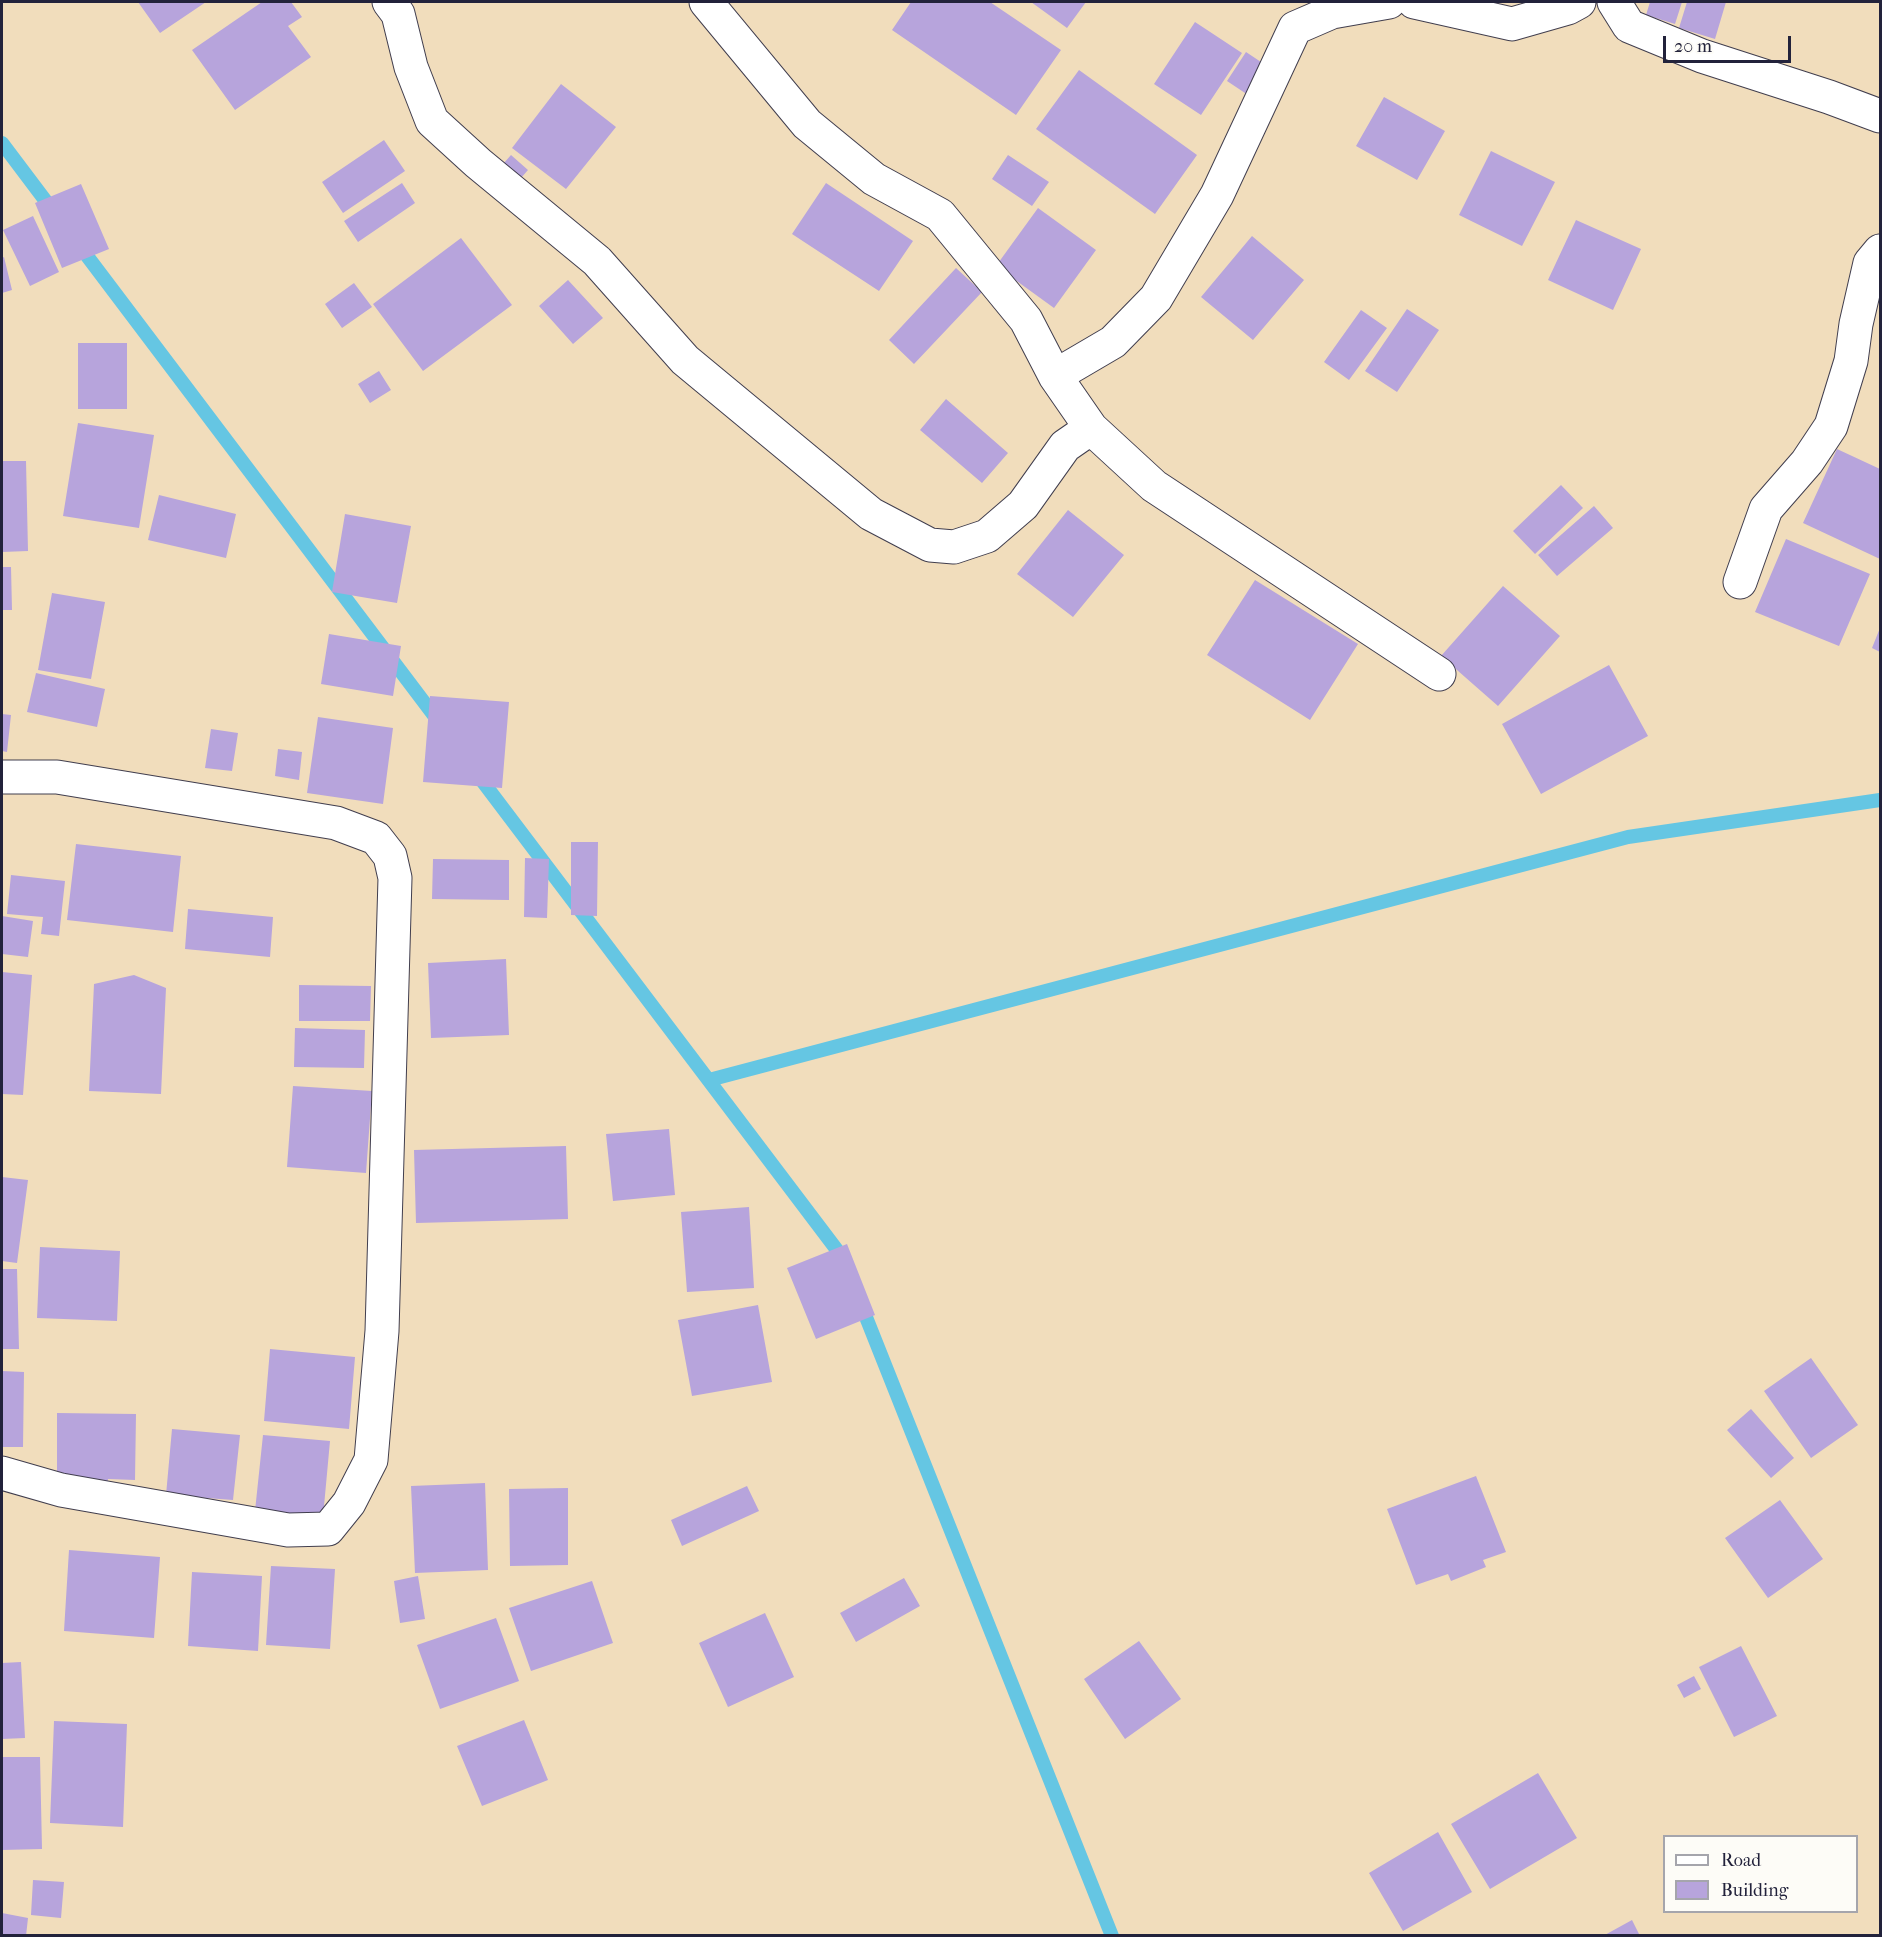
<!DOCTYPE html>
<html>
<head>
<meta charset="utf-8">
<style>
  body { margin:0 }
  #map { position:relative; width:1882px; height:1937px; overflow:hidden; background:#f1ddbc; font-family:"IM FELL French Canon",serif }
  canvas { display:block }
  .frame { position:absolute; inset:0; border:3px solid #22223b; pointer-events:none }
  .legend { position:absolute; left:1663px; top:1835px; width:195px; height:78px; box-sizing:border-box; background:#fdfcf7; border:2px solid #a5a5ac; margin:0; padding:8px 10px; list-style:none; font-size:18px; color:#22223b }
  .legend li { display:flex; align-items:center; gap:12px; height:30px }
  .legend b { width:30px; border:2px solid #a5a5ac }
  .scale { position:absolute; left:1663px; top:36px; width:128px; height:27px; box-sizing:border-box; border:3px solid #22223b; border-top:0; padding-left:8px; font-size:18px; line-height:21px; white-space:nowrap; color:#22223b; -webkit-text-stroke:4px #fdfcf7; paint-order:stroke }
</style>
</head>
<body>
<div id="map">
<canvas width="1882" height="1937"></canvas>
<div class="frame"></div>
<ul class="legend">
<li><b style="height:8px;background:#fff"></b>Road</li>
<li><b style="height:16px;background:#b7a4dc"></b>Building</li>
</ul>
<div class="scale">20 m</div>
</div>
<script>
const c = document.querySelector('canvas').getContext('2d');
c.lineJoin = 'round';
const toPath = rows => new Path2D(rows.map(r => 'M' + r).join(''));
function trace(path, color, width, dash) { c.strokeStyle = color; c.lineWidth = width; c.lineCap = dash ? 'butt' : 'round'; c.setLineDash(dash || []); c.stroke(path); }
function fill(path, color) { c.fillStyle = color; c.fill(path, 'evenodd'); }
trace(toPath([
  [2,143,54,212],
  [78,244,439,722],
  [477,774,843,1258,846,1264],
  [709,1080,1628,837,1880,800],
  [860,1302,1112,1936]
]), '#65c6e3', 14);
fill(toPath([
  [138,2,206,2,160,33],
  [262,2,291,2,302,17,288,26,311,57,235,110,192,50],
  [911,2,990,2,1061,50,1016,115,892,30],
  [1031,2,1086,2,1067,28],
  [1650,2,1682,2,1675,24,1646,15],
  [1687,2,1726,2,1715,39,1679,28],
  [1195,22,1242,53,1201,115,1154,84],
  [1246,52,1270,68,1251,97,1227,81],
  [1079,70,1197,155,1155,214,1036,129],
  [561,84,616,127,566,189,512,148],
  [1384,97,1445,131,1417,180,1356,146],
  [384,140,405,171,343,213,322,182],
  [1491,151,1555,182,1522,246,1459,215],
  [511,155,528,170,513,187,496,172],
  [1008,155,1049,182,1032,206,992,179],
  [402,183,415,203,358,242,344,221],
  [826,183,913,241,879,291,792,234],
  [81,184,109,249,62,268,35,203],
  [1038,208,1096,250,1054,308,996,266],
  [33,216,59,272,30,286,3,230],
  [1576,220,1641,249,1613,310,1548,280],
  [1252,236,1304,280,1253,340,1201,297],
  [461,238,512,305,423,371,373,304],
  [4,257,12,290,2,293,2,258],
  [956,268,982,292,914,364,889,340],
  [568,280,603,318,573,344,539,306],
  [354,283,372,307,342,328,325,304],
  [1407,309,1439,330,1397,392,1365,371],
  [1361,310,1387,328,1349,380,1324,362],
  [78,343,127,343,127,409,78,409],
  [379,371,391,390,370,403,358,384],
  [946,399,1008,453,982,483,920,430],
  [78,423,154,435,139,528,63,516],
  [1837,449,1880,469,1880,559,1803,523],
  [2,461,26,461,28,551,2,552],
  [1561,485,1583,508,1535,554,1513,531],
  [159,495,236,514,226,558,148,540],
  [1594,506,1613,528,1557,576,1538,555],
  [1068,510,1124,555,1073,617,1017,574],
  [345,514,411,526,397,603,332,592],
  [1786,539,1870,574,1839,646,1755,612],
  [2,567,11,567,12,610,2,610],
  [1255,580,1358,644,1310,720,1207,655],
  [1503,586,1560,636,1498,706,1441,656],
  [52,593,105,602,91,679,38,670],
  [1880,628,1880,652,1872,648],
  [329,634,401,646,393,696,321,684],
  [1609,665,1648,736,1541,794,1502,724],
  [36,673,105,689,97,727,27,712],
  [430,696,509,702,502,788,423,782],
  [2,714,11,715,7,752,2,751],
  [318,717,393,728,383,804,307,793],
  [211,729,238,733,232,771,205,768],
  [278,749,302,752,299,780,275,776],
  [571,842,598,842,597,916,571,915],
  [76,844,181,856,173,932,67,920],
  [525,858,549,859,547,918,524,917],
  [433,859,509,860,509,900,432,899],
  [11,875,65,881,59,936,41,934,43,917,7,914],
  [188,909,273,917,270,957,185,949],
  [2,916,33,921,28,957,2,954],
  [506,959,509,1035,431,1038,428,963],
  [2,972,32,975,23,1095,2,1094],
  [134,975,166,988,161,1094,89,1091,94,984],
  [299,985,371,986,370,1021,299,1021],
  [295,1028,365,1030,364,1068,294,1067],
  [293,1086,372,1091,366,1173,287,1167],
  [669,1129,675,1195,613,1201,606,1134],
  [566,1146,568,1219,416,1223,414,1150],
  [2,1177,28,1180,17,1263,2,1261],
  [749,1207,754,1288,687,1292,681,1212],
  [847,1244,875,1315,816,1339,787,1268],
  [40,1247,120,1251,117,1321,37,1318],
  [2,1269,17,1269,19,1349,2,1349],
  [758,1305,772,1382,692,1396,678,1320],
  [270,1349,355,1357,349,1429,264,1421],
  [1811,1358,1858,1425,1811,1458,1764,1391],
  [2,1371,24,1372,23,1447,2,1447],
  [1751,1409,1794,1458,1771,1478,1727,1430],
  [57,1413,136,1414,135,1480,108,1479,107,1488,57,1478],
  [172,1429,240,1435,233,1500,166,1495],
  [263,1435,330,1441,323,1517,255,1511],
  [1476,1476,1506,1552,1483,1560,1486,1567,1451,1581,1448,1574,1416,1585,1387,1509],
  [485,1483,488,1570,415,1573,411,1486],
  [747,1486,759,1511,682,1546,671,1520],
  [568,1488,568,1565,510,1566,509,1489],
  [1780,1500,1823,1559,1768,1598,1725,1538],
  [69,1550,160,1557,154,1638,64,1631],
  [271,1566,335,1569,330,1649,266,1645],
  [192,1572,262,1576,258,1651,188,1646],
  [418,1576,425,1619,400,1623,394,1581],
  [904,1578,920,1606,856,1642,840,1613],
  [592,1581,613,1643,531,1671,509,1608],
  [765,1613,794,1677,728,1707,699,1643],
  [496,1618,519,1681,440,1709,417,1645],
  [1139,1641,1181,1699,1125,1739,1084,1679],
  [1741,1646,1777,1716,1734,1737,1699,1667],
  [21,1662,25,1738,2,1739,2,1663],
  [1694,1676,1701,1689,1684,1698,1677,1685],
  [524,1720,548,1780,482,1806,457,1746],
  [54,1721,127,1724,123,1827,50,1823],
  [2,1757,40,1757,42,1849,2,1850],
  [1538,1773,1577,1838,1490,1889,1451,1824],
  [1438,1832,1472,1892,1403,1931,1369,1873],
  [33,1880,64,1882,61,1918,31,1915],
  [2,1913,28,1918,26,1936,2,1936],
  [1632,1920,1640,1936,1603,1936]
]), '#b7a4dc');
const street = toPath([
  [389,2,398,14,411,67,432,121,478,163,597,261,685,360,871,514,930,545,954,547,987,536,1023,505,1065,446,1091,428],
  [706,2,807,124,874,179,940,215,1026,320,1055,376,1091,428,1154,486,1439,674],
  [1414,2,1512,24,1568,8,1579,2],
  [1614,2,1629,26,1702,56,1829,97,1880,116],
  [1055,376,1113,342,1156,298,1217,195,1295,28,1332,12,1389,2],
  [1740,582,1766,509,1807,462,1831,426,1851,361,1856,324,1870,263,1880,251],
  [2,777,57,777,336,823,376,838,390,856,395,878,382,1331,371,1460,349,1503,328,1529,288,1530,61,1490,2,1473]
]);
trace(street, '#413e4e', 35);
trace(street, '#fff', 33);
</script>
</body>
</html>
